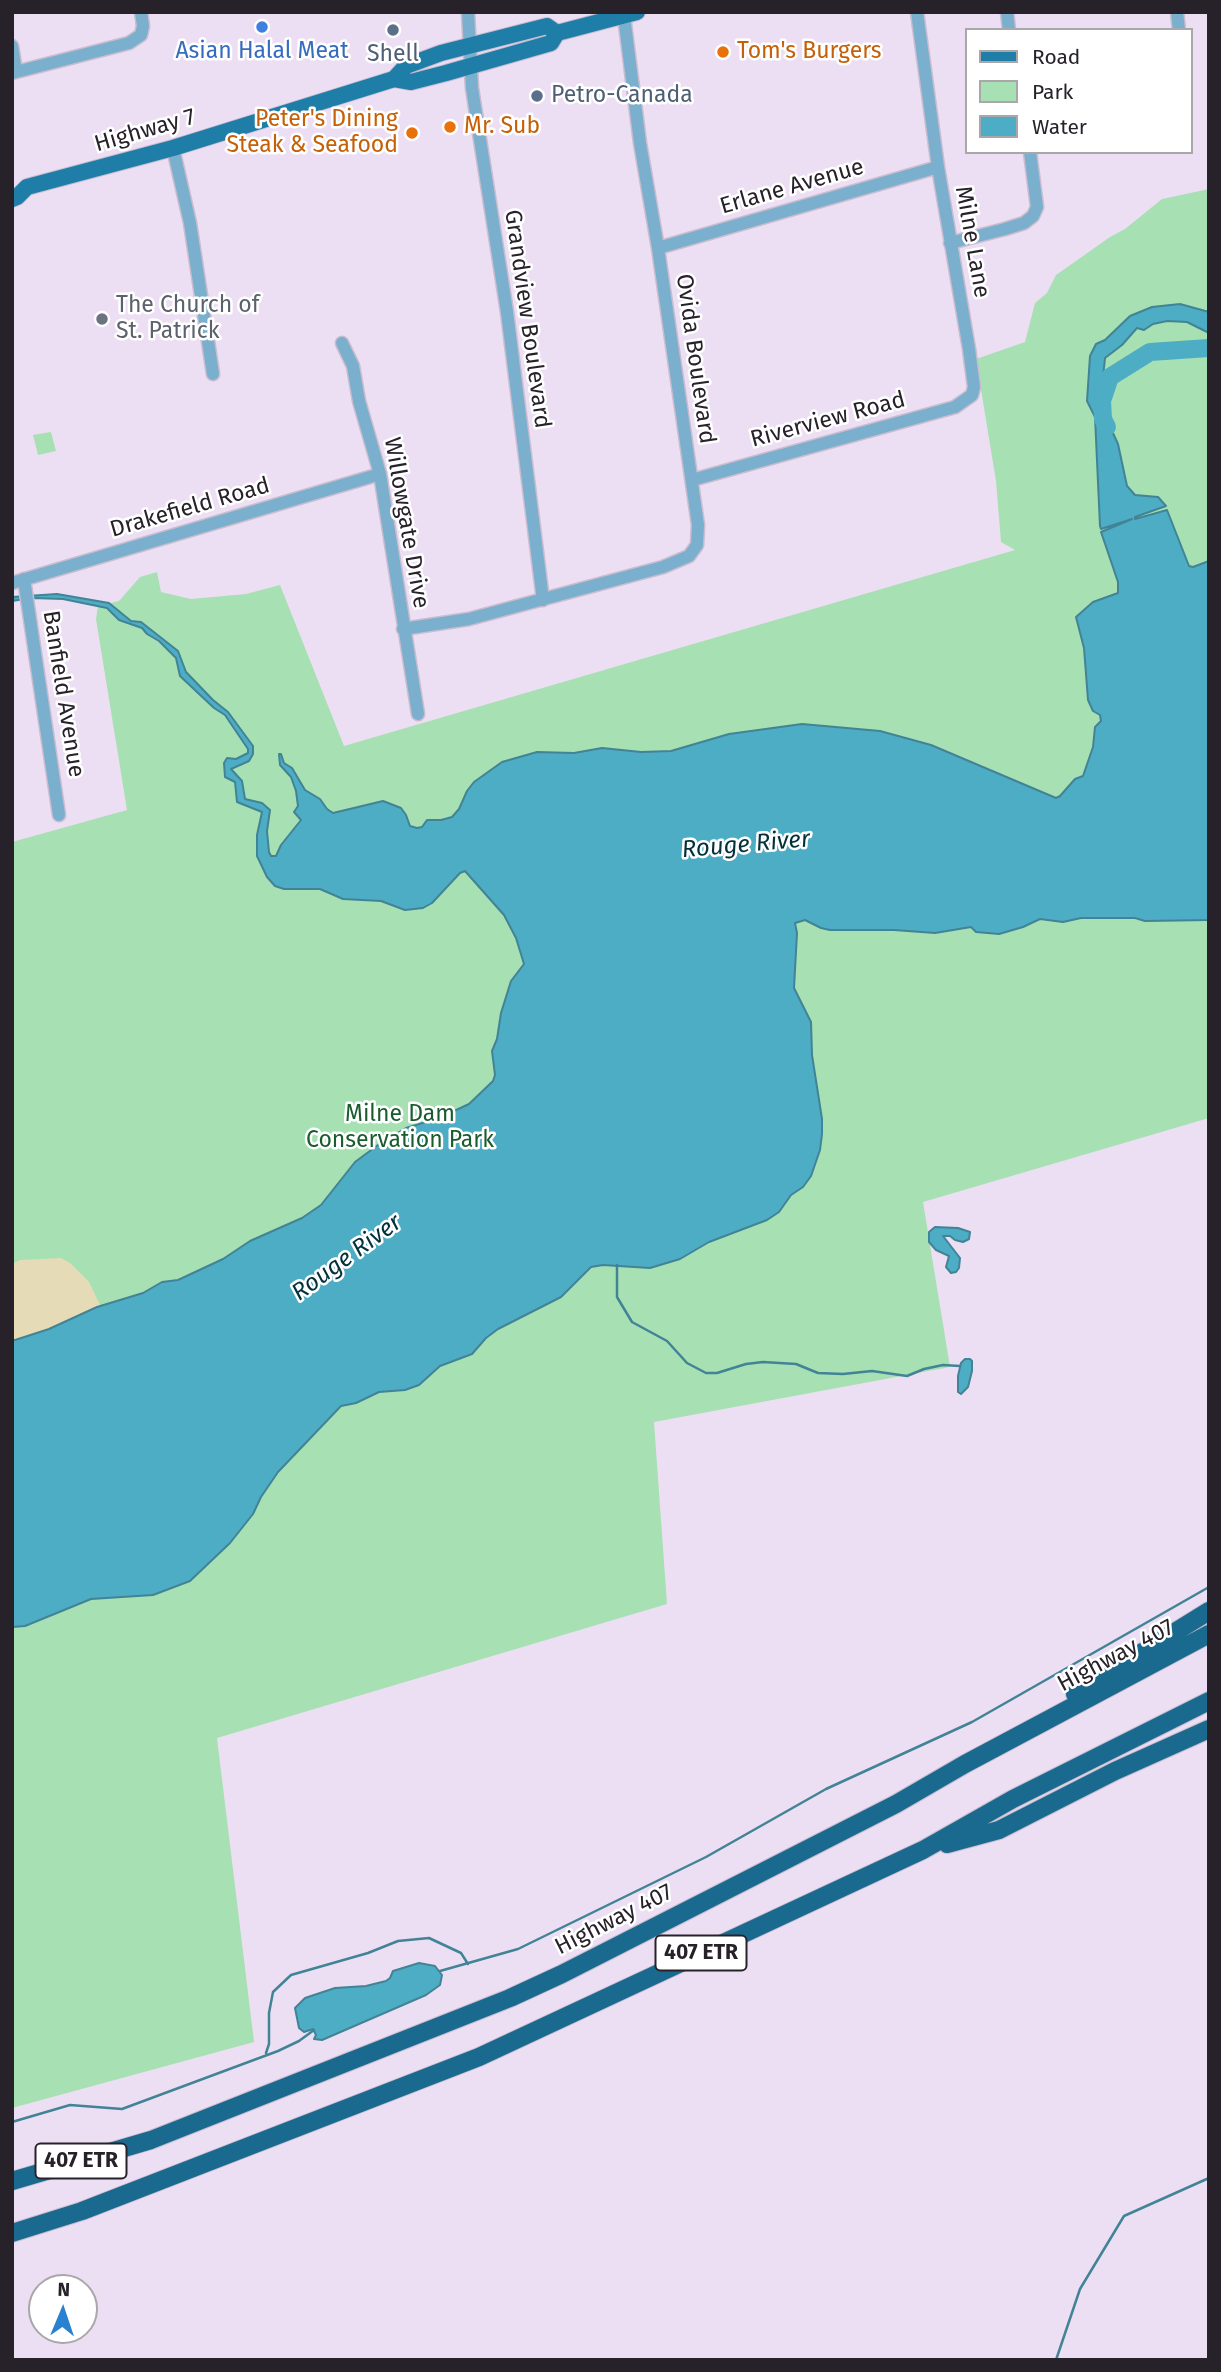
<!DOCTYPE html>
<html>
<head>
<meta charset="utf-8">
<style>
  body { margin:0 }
  #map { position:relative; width:1221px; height:2372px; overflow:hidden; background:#eddff3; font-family:"Fira Sans",sans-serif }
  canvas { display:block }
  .frame { position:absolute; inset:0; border:14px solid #272229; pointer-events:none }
  .legend { position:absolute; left:965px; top:28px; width:228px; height:126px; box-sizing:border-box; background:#fff; border:2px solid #a9a7a9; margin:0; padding:9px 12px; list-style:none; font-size:21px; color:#272229 }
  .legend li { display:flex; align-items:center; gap:14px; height:35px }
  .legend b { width:35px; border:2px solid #a9a7a9 }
  .north { position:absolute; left:28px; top:2274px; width:70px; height:70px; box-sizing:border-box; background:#fff; border:2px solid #a9a7a9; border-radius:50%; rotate:2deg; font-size:19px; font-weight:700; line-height:28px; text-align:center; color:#272229 }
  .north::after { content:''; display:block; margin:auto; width:24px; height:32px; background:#2981cf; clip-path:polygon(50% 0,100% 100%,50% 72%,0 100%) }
</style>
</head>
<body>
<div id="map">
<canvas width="1221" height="2372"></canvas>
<div class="frame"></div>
<ul class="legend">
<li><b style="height:9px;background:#1e7ea8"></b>Road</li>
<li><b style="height:19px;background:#a7e0b2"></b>Park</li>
<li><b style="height:19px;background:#4dadc5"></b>Water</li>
</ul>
<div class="north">N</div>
</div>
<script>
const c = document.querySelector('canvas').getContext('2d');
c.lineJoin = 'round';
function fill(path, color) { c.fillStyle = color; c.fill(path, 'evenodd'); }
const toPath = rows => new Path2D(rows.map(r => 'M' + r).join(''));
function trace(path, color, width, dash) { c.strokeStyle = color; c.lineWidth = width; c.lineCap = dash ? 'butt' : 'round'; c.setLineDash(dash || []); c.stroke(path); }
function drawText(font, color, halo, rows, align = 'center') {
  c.font = font + ' "Fira Sans",sans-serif'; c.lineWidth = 5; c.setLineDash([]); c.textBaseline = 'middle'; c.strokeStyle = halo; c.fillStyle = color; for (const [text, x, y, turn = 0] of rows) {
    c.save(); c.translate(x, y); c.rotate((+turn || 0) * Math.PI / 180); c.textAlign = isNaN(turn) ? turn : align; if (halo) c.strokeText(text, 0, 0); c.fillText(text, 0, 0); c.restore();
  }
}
fill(toPath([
  [1209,189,1209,1118,923,1202,950,1367,654,1422,667,1604,217,1738,254,2042,12,2108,12,842,127,810,96,619,98,606,119,601,140,577,157,572,161,592,191,599,246,594,280,585,344,746,1015,550,1001,542,996,481,976,359,1025,342,1035,303,1047,293,1056,275,1110,237,1125,229,1162,199],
  [51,432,56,451,38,455,33,435]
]), '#a7e0b2');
fill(toPath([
  [61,1258,70,1263,89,1282,104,1313,12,1357,12,1264,20,1260]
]), '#e5dbb6');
const water = toPath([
  [1180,304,1209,312,1209,333,1187,322,1167,321,1153,324,1144,330,1137,328,1122,345,1105,358,1101,397,1107,420,1118,444,1127,486,1135,495,1158,497,1166,506,1135,517,1135,519,1167,510,1189,566,1193,567,1209,561,1209,920,1145,921,1135,918,1081,918,1063,922,1040,919,1023,927,999,934,976,932,971,927,935,933,894,930,830,930,821,928,805,920,795,923,797,933,794,988,811,1022,812,1055,822,1119,822,1134,820,1150,811,1176,803,1187,791,1195,779,1212,767,1220,709,1242,680,1259,650,1268,603,1265,591,1267,561,1297,498,1329,486,1338,472,1354,440,1366,419,1385,405,1390,379,1392,356,1403,341,1406,278,1472,261,1497,253,1514,230,1543,190,1581,153,1595,91,1599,25,1626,12,1627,12,1341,49,1329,97,1307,143,1293,162,1282,178,1280,223,1259,250,1241,302,1218,321,1205,355,1162,382,1142,406,1128,439,1118,469,1104,493,1081,495,1075,492,1051,497,1039,501,1013,511,981,524,964,516,938,504,915,465,871,460,873,432,903,423,908,405,910,381,901,343,899,320,889,284,889,275,886,267,877,257,856,257,835,262,812,237,802,235,782,225,777,224,763,227,758,236,759,248,753,248,749,225,715,214,708,180,676,176,658,159,641,147,634,142,628,119,620,107,608,63,599,32,598,12,601,12,597,57,594,109,603,131,621,141,622,178,651,186,672,213,700,228,712,253,746,253,754,249,761,231,769,242,781,245,799,262,803,270,810,267,831,269,852,271,856,276,856,281,845,301,820,294,812,298,806,296,791,291,777,280,765,279,754,281,754,284,763,292,768,305,790,320,799,327,809,333,813,383,801,401,808,406,815,410,826,417,828,422,827,427,820,441,820,452,817,459,809,467,791,474,782,502,762,537,752,574,753,602,748,641,752,671,751,729,734,802,724,880,731,931,745,1056,798,1060,796,1075,779,1083,776,1093,747,1095,727,1101,721,1100,715,1093,711,1088,700,1084,648,1076,617,1093,602,1118,593,1118,582,1101,532,1132,519,1101,529,1100,526,1095,417,1087,401,1090,356,1096,344,1105,340,1130,316,1152,307,1180,304],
  [935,1227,958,1228,970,1232,969,1239,963,1242,955,1240,950,1236,943,1236,960,1258,959,1268,956,1272,951,1273,946,1267,949,1256,936,1250,929,1242,929,1232,935,1227],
  [965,1359,970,1359,972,1361,972,1371,968,1387,961,1394,958,1392,958,1376,961,1363,965,1359],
  [419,1963,435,1966,442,1975,440,1985,426,1995,322,2040,314,2039,316,2035,313,2029,304,2032,299,2028,295,2008,305,1998,335,1988,366,1986,386,1981,390,1978,393,1971,419,1963]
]);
fill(water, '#4dadc5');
trace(water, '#428396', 2);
trace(toPath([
  [617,1265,617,1297,632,1322,667,1341,687,1363,706,1373,717,1373,746,1364,763,1362,796,1364,818,1373,843,1374,872,1371,907,1376,924,1369,943,1365,960,1366],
  [440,1971,518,1949,706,1857,826,1789,972,1722,1209,1587],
  [266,2053,269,2044,269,2013,273,1992,291,1975,368,1953,398,1941,429,1938,461,1953,468,1964],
  [12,2122,70,2105,122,2109,278,2051,299,2041,314,2030],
  [1056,2360,1080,2289,1124,2216,1209,2178]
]), '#428396', 2.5);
trace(toPath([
  [1107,427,1103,419,1102,401,1110,377,1150,352,1209,348]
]), '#4dadc5', 18);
const minor = toPath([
  [468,12,472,88,507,312,543,600],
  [1007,12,1009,30],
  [1177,12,1179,30],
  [12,46,16,72],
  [12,73,129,43,141,35,143,26,141,12],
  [173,148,190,223,213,374],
  [950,243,1005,229,1024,223,1033,216,1037,207,1030,152],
  [658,248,938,167],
  [342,343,353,366,359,401,380,474,418,714],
  [692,480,955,407,972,395,974,387,969,349,938,167,917,12],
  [24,579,59,815],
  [12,583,380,474],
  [403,629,469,619,663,567,689,556,697,545,698,525,658,248,640,143,624,16]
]);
const major = toPath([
  [394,79,411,82,446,73,551,43,557,33,637,12],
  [12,199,17,197,27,187,173,148,394,79,406,66,441,53,547,26,557,33]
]);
const highway = toPath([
  [1075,1694,1209,1611],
  [947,1844,999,1830,1115,1771,1209,1729],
  [12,2181,151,2140,510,1998,562,1974,896,1804,965,1764,1209,1634],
  [12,2233,82,2211,479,2057,923,1850,1013,1799,1209,1701]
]);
trace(minor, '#c9bdcf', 15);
trace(major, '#c9bdcf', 18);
trace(highway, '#c9bdcf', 20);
trace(minor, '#7aafcd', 12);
trace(major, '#1e7ea8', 16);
trace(highway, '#196a8e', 18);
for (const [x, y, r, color] of [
  [262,27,7,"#3f7fe0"],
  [393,30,7,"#5c6f8a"],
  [723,52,7,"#e8710a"],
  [537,96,7,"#5c6f8a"],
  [450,127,7,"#e8710a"],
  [412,133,7,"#e8710a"],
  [102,319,7,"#6b7280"]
]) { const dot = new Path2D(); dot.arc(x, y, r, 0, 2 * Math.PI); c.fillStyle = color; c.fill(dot); trace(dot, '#fff', 2.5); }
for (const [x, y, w] of [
  [701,1953,91],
  [81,2161,91]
]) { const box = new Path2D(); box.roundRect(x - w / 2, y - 17.5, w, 35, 5); c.fillStyle = '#fff'; c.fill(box); trace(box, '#272229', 2); }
drawText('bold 21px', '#272229', null, [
  ["407 ETR",701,1953],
  ["407 ETR",81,2161]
]);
drawText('23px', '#366cbe', '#fff', [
  ["Asian Halal Meat",262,52]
]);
drawText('23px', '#c56008', '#fff', [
  ["Tom's Burgers",737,52],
  ["Peter's Dining",398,120,"right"],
  ["Steak & Seafood",398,146,"right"],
  ["Mr. Sub",464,127]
], 'left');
drawText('23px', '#4e5e75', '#fff', [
  ["Shell",393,55],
  ["Petro-Canada",551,96,"left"]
]);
drawText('23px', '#272229', '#fff', [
  ["Highway 7",145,131,-16],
  ["Erlane Avenue",792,187,-16],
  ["Milne Lane",972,242,80],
  ["Grandview Boulevard",527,319,82],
  ["Ovida Boulevard",695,359,82],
  ["Riverview Road",828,420,-15],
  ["Drakefield Road",190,508,-16],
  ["Willowgate Drive",406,523,80],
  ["Banfield Avenue",63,694,81],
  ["Highway 407",1116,1656,-28],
  ["Highway 407",614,1920,-27]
]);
drawText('23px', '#5b616d', '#fff', [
  ["The Church of",116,306],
  ["St. Patrick",116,332]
], 'left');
drawText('23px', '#195c2e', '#fff', [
  ["Milne Dam",400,1115],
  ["Conservation Park",400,1141]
]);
drawText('italic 24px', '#02313c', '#fff', [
  ["Rouge River",746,845,-5],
  ["Rouge River",347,1258,-36]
]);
</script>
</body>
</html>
